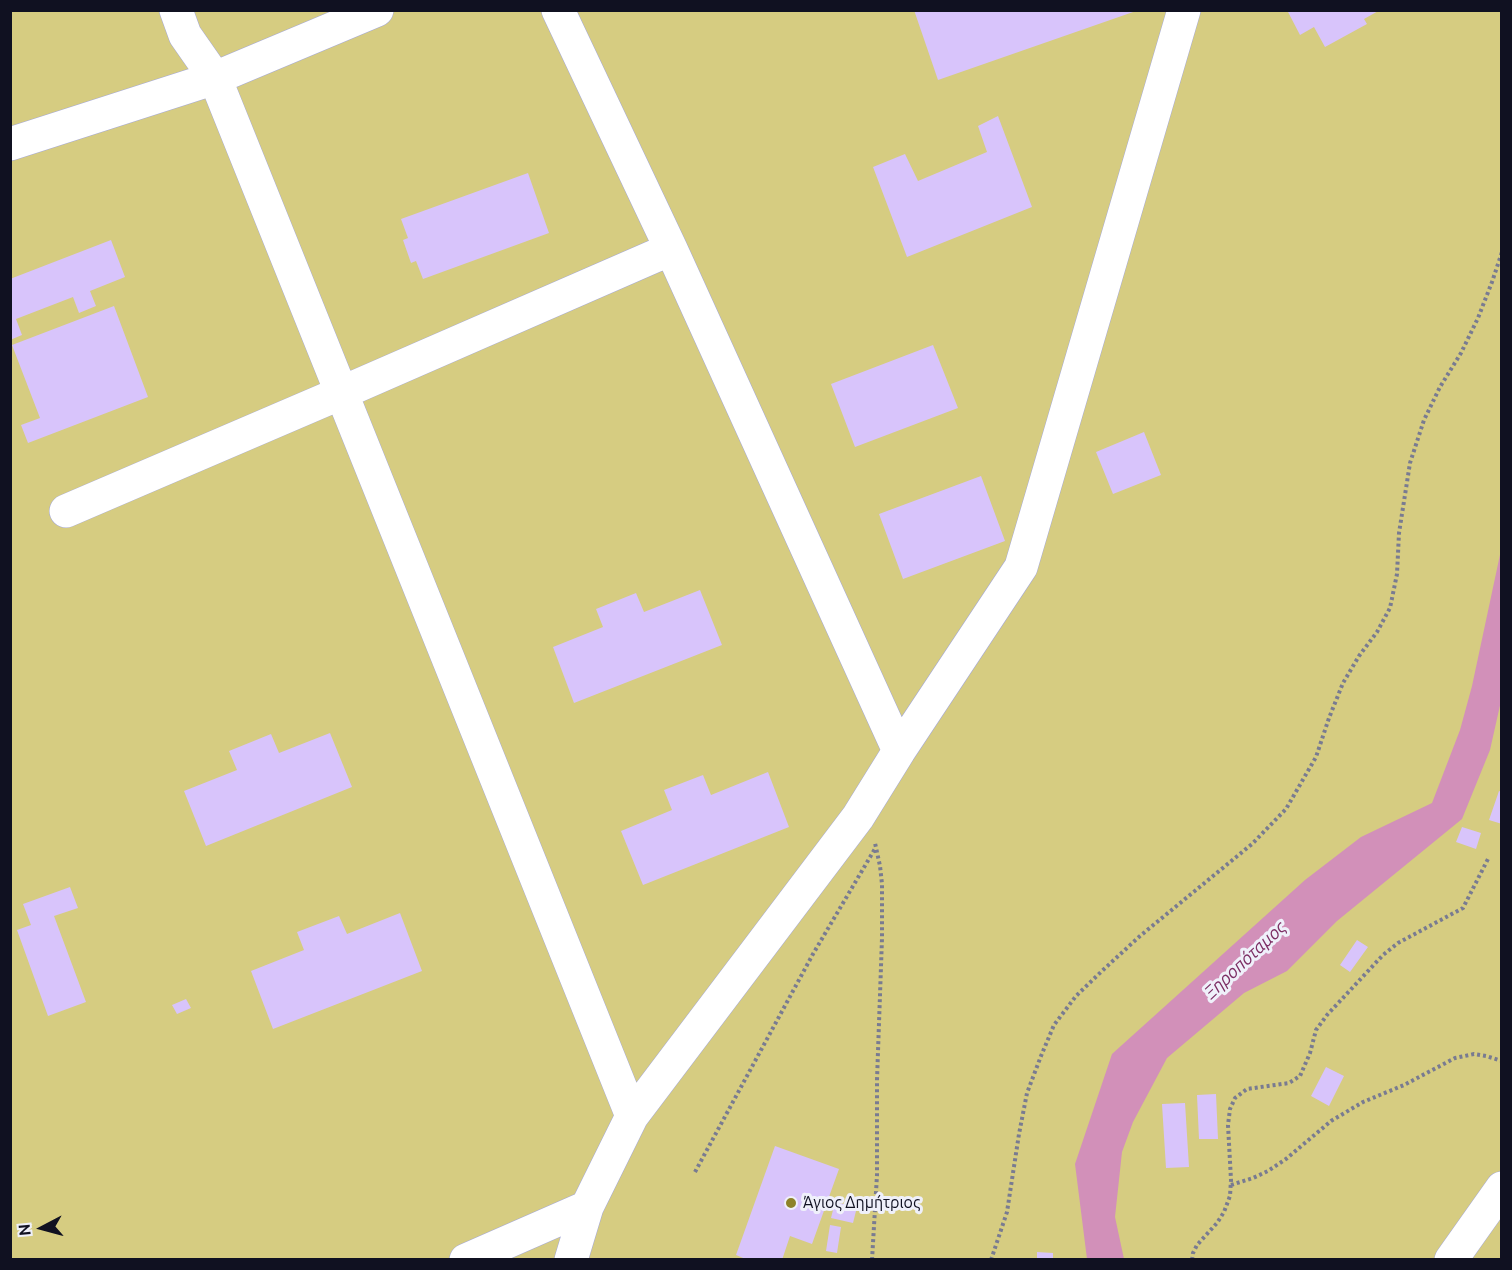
<!DOCTYPE html>
<html>
<head>
<meta charset="utf-8">
<style>
  body { margin:0 }
  #map { position:relative; width:1512px; height:1270px; overflow:hidden; background:#dfe1fe; font-family:Ubuntu,sans-serif }
  canvas { display:block }
  .frame { position:absolute; inset:0; border:12px solid #101121; pointer-events:none }
  .north { position:absolute; left:12px; top:1198px; width:60px; height:60px; -webkit-text-stroke:4px #eff0fa; paint-order:stroke; rotate:264deg; font-size:16px; font-weight:700; line-height:24px; text-align:center; color:#101121 }
  .north::after { content:''; display:block; margin:auto; width:21px; height:27px; background:#101121; clip-path:polygon(50% 0,100% 100%,50% 72%,0 100%) }
</style>
</head>
<body>
<div id="map">
<canvas width="1512" height="1270"></canvas>
<div class="frame"></div>
<div class="north">N</div>
</div>
<script>
const c = document.querySelector('canvas').getContext('2d');
c.lineJoin = 'round';
function fill(path, color) { c.fillStyle = color; c.fill(path, 'evenodd'); }
const toPath = rows => new Path2D(rows.map(r => 'M' + r).join(''));
function trace(path, color, width, dash) { c.strokeStyle = color; c.lineWidth = width; c.lineCap = dash ? 'butt' : 'round'; c.setLineDash(dash || []); c.stroke(path); }
function drawText(font, color, halo, rows, align = 'center') {
  c.font = font + ' Ubuntu,sans-serif'; c.lineWidth = 6; c.setLineDash([]); c.textBaseline = 'middle'; c.strokeStyle = halo; c.fillStyle = color; for (const [text, x, y, turn = 0] of rows) {
    c.save(); c.translate(x, y); c.rotate((+turn || 0) * Math.PI / 180); c.textAlign = isNaN(turn) ? turn : align; if (halo) c.strokeText(text, 0, 0); c.fillText(text, 0, 0); c.restore();
  }
}
fill(toPath([
  [10,11,1501,11,1501,1259,11,1259]
]), '#d6cc81');
fill(toPath([
  [1501,550,1501,701,1490,750,1462,819,1337,921,1287,971,1244,993,1167,1058,1133,1122,1122,1152,1115,1217,1124,1259,1087,1259,1075,1164,1112,1054,1305,880,1361,837,1432,803,1460,730,1472,686]
]), '#d290b9');
fill(toPath([
  [914,10,1136,10,1136,11,938,80],
  [1287,10,1380,10,1364,19,1367,24,1325,47,1314,27,1300,35],
  [998,116,1032,207,907,257,873,167,905,154,918,181,987,152,978,126],
  [528,173,549,233,423,279,416,261,411,263,403,240,408,238,401,219],
  [111,240,125,277,90,291,96,306,79,313,73,297,16,319,22,335,10,340,10,279],
  [114,306,148,397,28,443,21,425,40,418,12,345],
  [933,345,958,408,855,447,831,384],
  [1144,432,1161,475,1113,494,1096,452],
  [981,476,1005,541,903,579,879,514],
  [700,590,722,645,574,703,553,647,603,627,596,609,636,593,644,612],
  [330,733,352,787,206,846,184,791,237,770,229,751,271,734,279,753],
  [768,772,789,827,643,885,621,831,672,810,664,790,703,775,711,795],
  [1499,791,1502,792,1502,824,1489,820],
  [1462,827,1481,833,1476,849,1456,842],
  [70,887,78,908,54,916,86,1002,48,1016,17,930,31,925,23,904],
  [400,913,422,971,273,1029,251,971,304,950,297,932,339,916,347,934],
  [1357,940,1368,947,1350,972,1340,965],
  [186,999,191,1008,177,1014,172,1005],
  [1326,1067,1344,1076,1329,1106,1311,1096],
  [1216,1094,1218,1139,1199,1139,1197,1095],
  [1185,1103,1189,1167,1166,1168,1162,1104],
  [775,1146,839,1169,812,1244,790,1236,782,1260,748,1260,736,1255],
  [835,1202,857,1207,853,1223,831,1218],
  [830,1225,841,1227,837,1253,826,1251],
  [1037,1252,1053,1253,1053,1260,1037,1260]
]), '#d8c4fb');
const minor = toPath([
  [176,10,185,35,215,78,632,1116],
  [558,10,671,249,899,751],
  [10,144,215,78,377,10],
  [66,511,341,393,671,249],
  [466,1260,587,1207],
  [571,1260,587,1207,632,1116,858,817,899,751,1021,567,1184,10],
  [1451,1260,1502,1188]
]);
trace(minor, '#a6a9d6', 34);
trace(toPath([
  [695,1172,813,954,876,847],
  [1231,1185,1253,1178,1268,1171,1286,1159,1331,1121,1363,1102,1404,1085,1455,1058,1474,1054,1486,1056,1502,1061],
  [872,1260,877,1175,877,1080,882,938,882,884,880,866,875,843],
  [991,1260,1007,1212,1019,1134,1027,1093,1041,1056,1054,1025,1076,996,1103,970,1140,936,1252,844,1286,809,1316,757,1329,718,1343,683,1359,656,1377,632,1390,608,1397,574,1399,533,1410,463,1424,420,1440,387,1461,353,1478,318,1492,282,1502,252],
  [1192,1260,1193,1253,1197,1245,1217,1223,1224,1212,1230,1196,1231,1180,1228,1125,1230,1109,1235,1098,1247,1089,1289,1083,1300,1076,1310,1053,1316,1030,1327,1015,1383,955,1398,943,1463,908,1489,857]
]), '#797b91', 4, [3, 3]);
trace(minor, '#fff', 33);
for (const [x, y, r, color] of [
  [791,1203,6,"#8d8229"]
]) { const dot = new Path2D(); dot.arc(x, y, r, 0, 2 * Math.PI); c.fillStyle = color; c.fill(dot); trace(dot, '#eff0fa', 2); }
drawText('16px', '#101121', '#eff0fa', [
  ["Άγιος Δημήτριος",803,1203]
], 'left');
drawText('italic 18px', '#7c2e64', '#eff0fa', [
  ["Ξηροπόταμος",1245,960,-43]
]);
</script>
</body>
</html>
